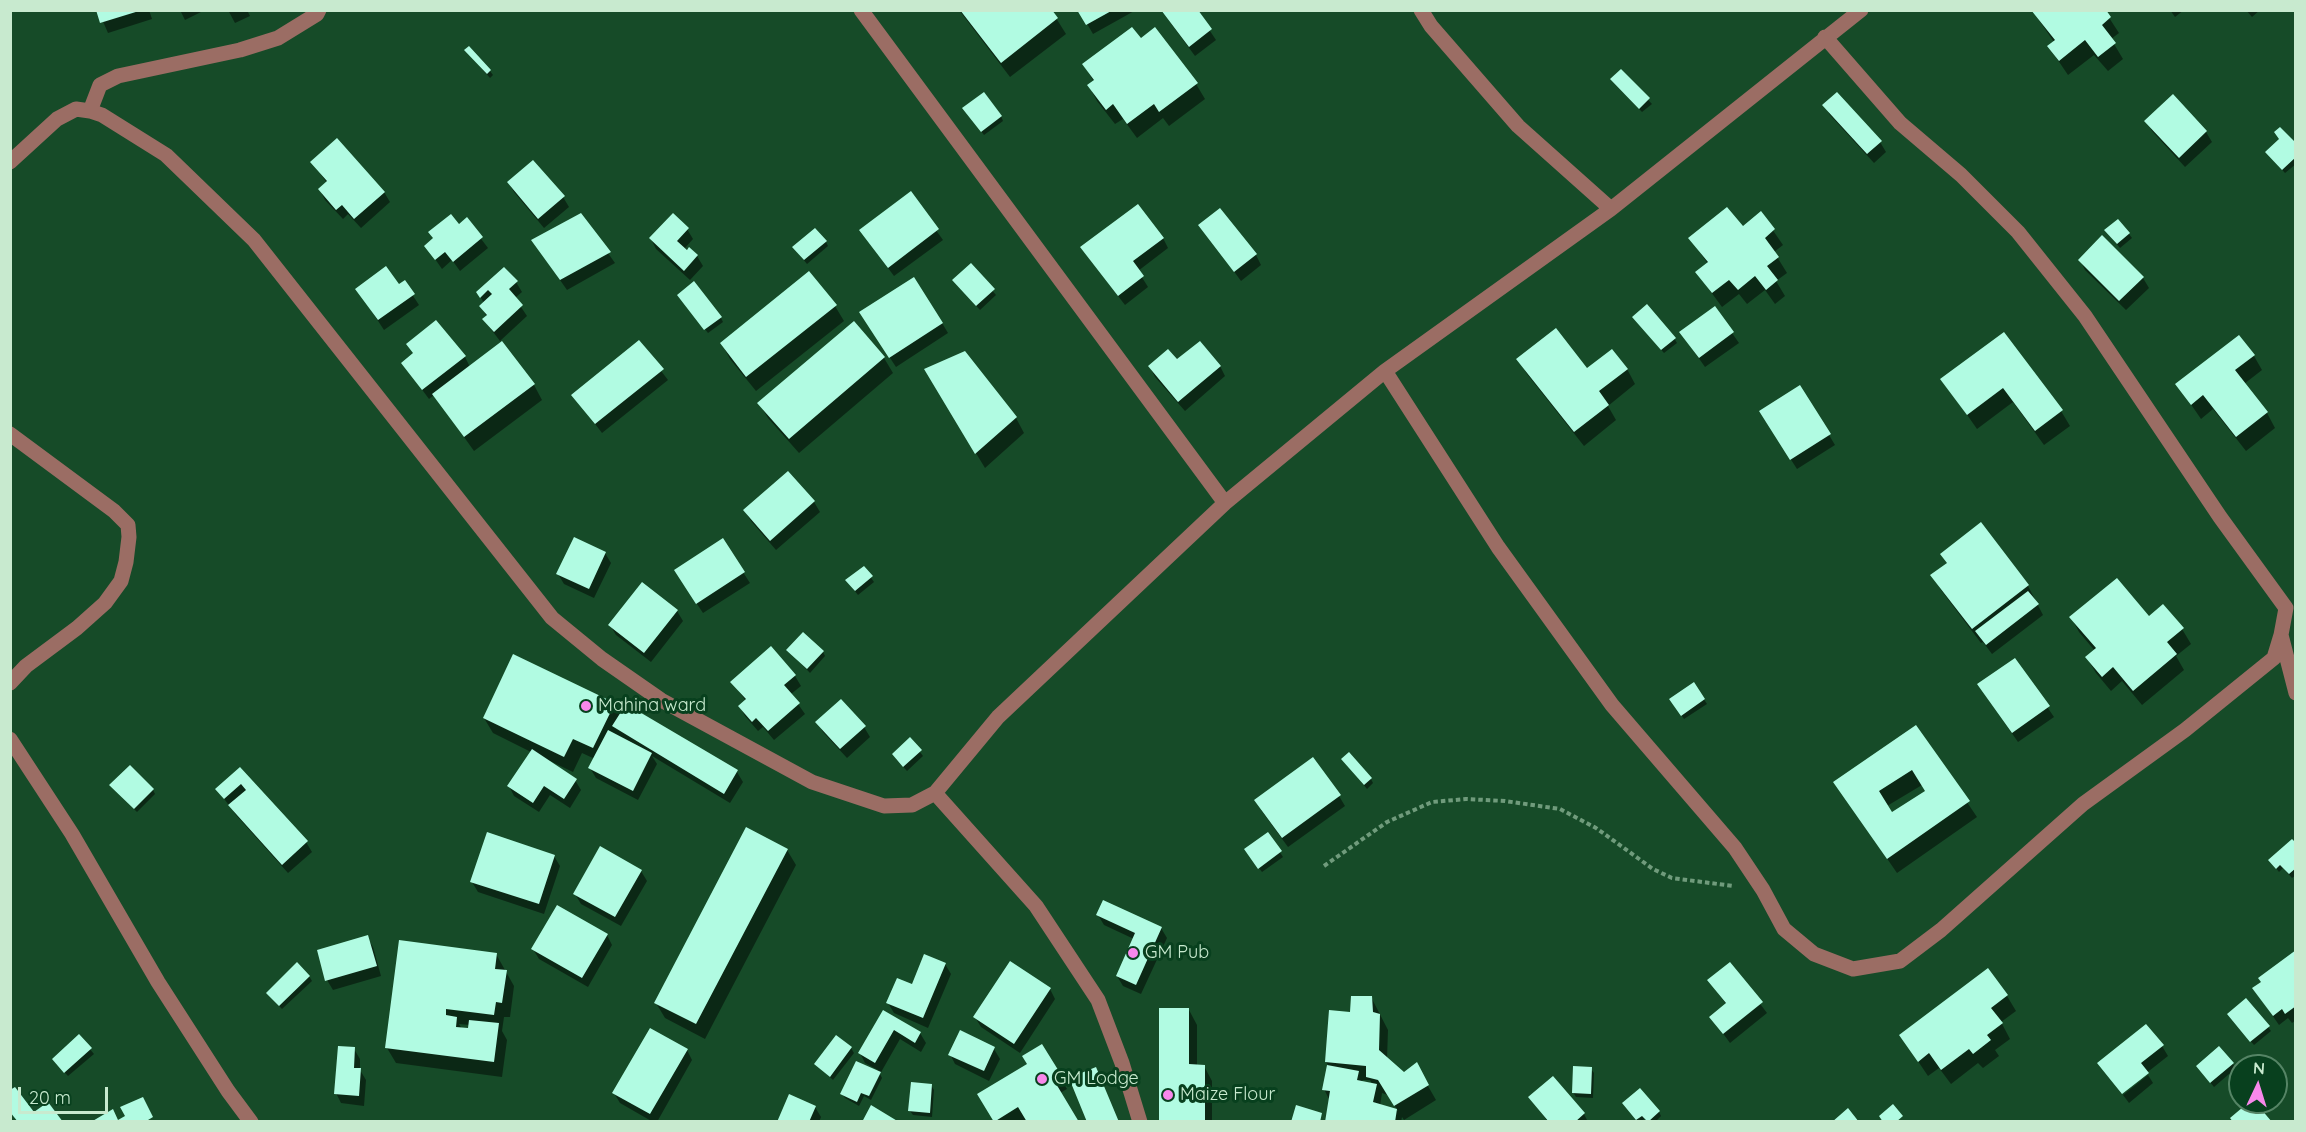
<!DOCTYPE html>
<html>
<head>
<meta charset="utf-8">
<style>
  body { margin:0 }
  #map { position:relative; width:2306px; height:1132px; overflow:hidden; background:#164b28; font-family:Quicksand,sans-serif }
  canvas { display:block }
  .frame { position:absolute; inset:0; border:12px solid #c8eacf; pointer-events:none }
  .north { position:absolute; left:2228px; top:1054px; width:60px; height:60px; box-sizing:border-box; background:#08401e; border:2px solid #558465; border-radius:50%; rotate:4deg; font-size:16px; font-weight:700; line-height:24px; text-align:center; color:#c8eacf }
  .north::after { content:''; display:block; margin:auto; width:21px; height:27px; background:#f888eb; clip-path:polygon(50% 0,100% 100%,50% 72%,0 100%) }
  .scale { position:absolute; left:18px; top:1087px; width:90px; height:27px; box-sizing:border-box; border:3px solid #c8eacf; border-top:0; padding-left:8px; font-size:18px; line-height:21px; white-space:nowrap; color:#c8eacf; -webkit-text-stroke:4px #08401e; paint-order:stroke }
</style>
</head>
<body>
<div id="map">
<canvas width="2306" height="1132"></canvas>
<div class="frame"></div>
<div class="north">N</div>
<div class="scale">20 m</div>
</div>
<script>
const c = document.querySelector('canvas').getContext('2d');
c.lineJoin = 'round';
function fill(path, color) { c.fillStyle = color; c.fill(path, 'evenodd'); }
const toPath = rows => new Path2D(rows.map(r => 'M' + r).join(''));
function trace(path, color, width, dash) { c.strokeStyle = color; c.lineWidth = width; c.lineCap = dash ? 'butt' : 'round'; c.setLineDash(dash || []); c.stroke(path); }
function drawText(font, color, halo, rows, align = 'center') {
  c.font = font + ' Quicksand,sans-serif'; c.lineWidth = 6; c.setLineDash([]); c.textBaseline = 'middle'; c.strokeStyle = halo; c.fillStyle = color; for (const [text, x, y, turn = 0] of rows) {
    c.save(); c.translate(x, y); c.rotate((+turn || 0) * Math.PI / 180); c.textAlign = isNaN(turn) ? turn : align; if (halo) c.strokeText(text, 0, 0); c.fillText(text, 0, 0); c.restore();
  }
}
fill(toPath([
  [98,10,149,10,152,19,108,33],
  [180,10,205,10,185,20],
  [228,10,247,10,250,16,235,23],
  [959,10,1051,10,1066,34,1010,77],
  [1079,10,1136,10,1093,34],
  [1161,10,1196,10,1216,40,1195,56],
  [2032,10,2104,10,2119,33,2111,39,2123,59,2108,71,2094,55,2068,75,2049,47,2054,42],
  [2170,10,2184,10,2175,17],
  [2246,10,2260,10,2252,17],
  [1141,40,1196,84,1205,99,1169,126,1163,118,1137,138,1123,119,1115,124,1097,101,1089,86,1094,82,1084,65],
  [469,48,490,71,493,75,490,78,469,54],
  [1621,71,1652,104,1642,112,1611,80],
  [1824,105,1880,142,1886,152,1874,163,1830,115],
  [967,113,1001,116,1003,121,984,135],
  [2146,121,2206,132,2212,142,2185,167,2152,131],
  [2280,140,2296,145,2296,164,2285,173,2266,152],
  [312,162,384,192,390,202,361,228,348,214,343,219,325,200,320,190,327,183],
  [508,182,563,197,569,207,544,228,514,192],
  [910,194,943,240,894,276,867,240],
  [1761,213,1783,245,1774,252,1787,273,1776,281,1785,296,1775,304,1765,290,1747,304,1739,294,1722,307,1697,273,1708,264,1690,238,1742,228],
  [581,215,615,263,567,290,539,250],
  [466,219,488,248,460,271,452,260,442,269,426,246],
  [1200,225,1256,255,1261,265,1241,281],
  [687,229,693,239,685,248,697,256,703,266,690,280,656,249,651,239],
  [2129,234,2132,238,2120,248,2109,235],
  [1163,238,1168,248,1138,271,1148,287,1125,305,1088,257],
  [2102,238,2143,278,2149,288,2126,310,2085,270,2080,260],
  [826,242,828,246,807,264,797,252],
  [971,265,996,295,980,310,957,285],
  [404,282,419,305,384,330,357,289,399,286],
  [516,282,522,292,515,298,527,316,500,341,484,320,487,317,481,306,484,303,478,293],
  [681,299,721,318,723,322,708,333],
  [835,306,844,321,756,391,730,359,722,344],
  [1715,309,1739,343,1705,367,1681,333],
  [1636,321,1674,338,1677,343,1664,353],
  [854,323,884,358,893,373,799,453,768,418,759,403],
  [867,323,942,323,948,333,896,367],
  [2003,334,2061,411,2070,426,2044,445,2013,402,1977,429,1942,379],
  [639,342,668,380,602,433,573,395],
  [502,343,534,385,542,400,474,451,434,395,429,399,403,364,465,357,470,367],
  [2254,356,2262,370,2244,384,2267,413,2275,428,2246,451,2213,409,2201,419,2177,384],
  [1518,359,1587,370,1627,369,1635,384,1608,406,1616,420,1584,446,1527,374],
  [1177,362,1220,366,1225,376,1185,411,1155,377,1150,367],
  [934,384,1016,418,1024,433,985,468],
  [1766,421,1829,435,1835,445,1797,469],
  [788,473,814,502,820,512,776,550,751,521,745,511],
  [1981,524,2028,586,2043,615,1992,654,1983,642,1981,643,1941,590,1932,575,1948,564],
  [722,540,750,583,703,613,681,580],
  [605,553,611,563,594,598,564,584,558,574],
  [864,568,874,582,858,595,850,585],
  [677,611,683,621,651,662,616,635,610,625],
  [2071,617,2149,618,2182,629,2191,644,2176,656,2184,670,2142,705,2122,681,2111,691,2096,673,2087,658,2095,651,2079,632],
  [788,650,823,652,825,656,810,673],
  [2015,660,2054,717,2018,742,1985,695],
  [795,676,801,686,791,694,805,714,774,740,763,727,758,731,745,716,740,707,746,701,732,682],
  [1694,684,1707,704,1684,719,1673,703],
  [614,704,620,715,737,772,743,782,730,803,652,756,657,764,638,800,596,778,590,768,595,759,582,753,573,772,550,761,549,763,575,780,581,790,570,808,550,795,539,812,514,796,509,786,531,752,493,733,484,718],
  [817,722,864,727,870,737,847,758,823,732],
  [1916,727,1977,817,1897,873,1835,783],
  [1922,785,1927,792,1891,814,1887,806],
  [910,739,923,756,907,771,896,759],
  [1343,760,1371,779,1373,783,1367,789],
  [240,769,306,842,312,852,288,873,236,815,217,789],
  [114,789,153,790,155,794,137,812],
  [1339,796,1345,806,1288,847,1261,810],
  [1268,834,1283,857,1262,872,1248,854],
  [2296,845,2296,875,2292,878,2283,868,2279,872,2270,860],
  [787,850,796,865,705,1039,665,1018,656,1003],
  [554,856,560,866,544,914,478,892,472,882],
  [641,871,647,881,621,926,581,904,575,894],
  [1098,915,1161,928,1167,938,1141,994,1123,986,1117,976,1134,939,1104,925],
  [607,935,612,945,588,987,539,959,533,949],
  [367,937,373,947,381,976,333,990,327,980],
  [2296,952,2296,1020,2292,1023,2288,1018,2279,1025,2254,989],
  [496,954,514,986,510,1017,504,1017,502,1031,507,1040,502,1077,396,1063,387,1048],
  [459,1024,470,1025,469,1030,462,1029],
  [945,964,951,974,928,1028,894,1013,888,1003],
  [1730,964,1767,1013,1730,1043,1711,1017,1726,1004,1709,981],
  [309,976,312,981,282,1009,267,993],
  [1050,989,1055,999,1020,1053,981,1027,975,1017],
  [2007,996,2016,1011,2001,1022,2010,1039,1995,1050,1999,1056,1983,1068,1978,1063,1951,1084,1939,1068,1928,1076,1901,1036],
  [1371,997,1388,1030,1387,1059,1404,1074,1416,1065,1436,1100,1404,1120,1402,1117,1401,1122,1327,1122,1329,1099,1324,1089,1328,1065,1326,1062,1351,1014],
  [1362,1080,1370,1080,1372,1084,1364,1083],
  [1382,1093,1388,1095,1398,1111,1380,1106],
  [1189,1010,1197,1025,1197,1066,1204,1066,1212,1081,1212,1122,1161,1122],
  [884,1012,920,1033,926,1043,921,1052,900,1039,880,1074,882,1078,871,1100,864,1096,859,1106,845,1098,842,1094,878,1070,865,1063,860,1053],
  [2231,1019,2268,1027,2271,1031,2254,1045],
  [960,1032,994,1049,1000,1059,989,1081,955,1064,950,1054],
  [79,1036,94,1054,68,1076,56,1063],
  [836,1037,851,1048,854,1053,833,1080,816,1064],
  [2162,1046,2168,1056,2121,1093,2099,1063],
  [2219,1048,2236,1068,2214,1087,2200,1070],
  [354,1049,360,1059,360,1070,366,1080,364,1106,341,1103,336,1093],
  [687,1050,692,1060,657,1122,653,1122,620,1103,614,1093],
  [1591,1069,1594,1073,1593,1098,1576,1097,1573,1092],
  [1058,1074,1067,1089,1060,1093,1078,1122,995,1122,979,1094],
  [2148,1075,2153,1083,2129,1103,2123,1095],
  [931,1085,934,1090,932,1117,913,1115,910,1111],
  [1530,1097,1584,1114,1588,1122,1548,1122],
  [815,1107,821,1117,819,1122,779,1122],
  [1627,1108,1659,1112,1661,1116,1655,1122,1647,1122,1645,1119,1638,1122]
]), '#0007');
fill(toPath([
  [96,10,139,10,139,11,100,23],
  [960,10,1052,10,1058,18,1001,63],
  [1077,10,1113,10,1086,25],
  [1161,10,1198,10,1212,29,1189,47],
  [2031,10,2106,10,2111,17,2102,25,2116,43,2098,57,2085,40,2059,61,2047,46,2055,40],
  [1132,27,1141,38,1155,27,1198,83,1159,112,1154,104,1127,124,1113,104,1106,110,1087,85,1094,80,1082,64],
  [469,46,491,70,487,74,464,50],
  [1621,69,1650,98,1639,109,1610,79],
  [984,92,1002,116,981,132,962,108],
  [1837,92,1882,141,1867,154,1822,105],
  [2173,94,2207,131,2179,158,2144,121],
  [2280,127,2296,143,2296,157,2282,170,2265,152,2279,139,2274,132],
  [337,138,385,192,354,219,342,205,336,210,318,189,327,181,310,162],
  [533,160,565,196,538,219,507,182],
  [911,191,939,229,888,268,859,230],
  [1138,204,1164,238,1133,261,1144,276,1118,296,1080,247],
  [1727,207,1743,226,1761,211,1775,229,1765,238,1779,257,1767,266,1778,280,1766,290,1755,276,1738,290,1729,280,1712,293,1695,272,1708,262,1688,238],
  [1220,208,1257,254,1234,272,1198,225],
  [581,213,611,252,560,280,531,240],
  [673,213,689,228,677,241,687,250,689,247,698,255,684,271,649,238],
  [451,214,459,224,467,217,483,237,453,262,445,252,435,260,424,246,433,238,428,232],
  [2118,219,2130,233,2117,244,2104,230],
  [815,228,827,241,804,260,792,247],
  [2102,235,2144,277,2119,301,2078,260],
  [971,263,995,289,976,306,952,280],
  [386,266,399,284,405,280,415,294,378,320,355,289],
  [504,267,518,281,509,289,523,305,494,332,482,319,487,315,479,306,492,294,488,290,480,298,476,292],
  [809,271,837,305,746,377,720,343],
  [914,277,943,323,889,358,859,312],
  [694,281,722,317,704,330,677,295],
  [1647,304,1676,338,1661,350,1632,317],
  [1715,306,1734,332,1699,358,1679,332],
  [436,320,466,356,422,390,401,363,413,353,406,344],
  [854,321,885,357,789,439,757,403],
  [1556,328,1587,368,1612,349,1628,369,1599,391,1609,405,1574,432,1516,359],
  [2004,332,2063,410,2035,431,2003,388,1967,415,1940,379],
  [2239,335,2255,355,2235,370,2268,412,2236,437,2203,395,2191,405,2175,384],
  [639,340,664,369,595,424,571,395],
  [502,341,535,384,464,437,432,394],
  [1200,341,1221,366,1178,402,1148,366,1168,349,1177,359],
  [965,351,1017,417,975,454,924,369],
  [1800,385,1831,434,1790,460,1759,411],
  [788,471,815,501,770,541,743,510],
  [1981,522,2029,585,1972,629,1930,575,1947,563,1940,554],
  [574,537,606,552,589,589,556,574],
  [723,538,745,572,696,604,674,570],
  [864,566,873,576,855,591,845,580],
  [2117,578,2149,616,2163,604,2184,628,2167,642,2177,654,2133,691,2113,667,2102,677,2085,657,2096,648,2069,617],
  [642,582,678,610,644,653,608,625],
  [2028,591,2039,604,1986,645,1975,631],
  [803,632,824,651,807,669,786,650],
  [771,646,796,675,784,685,800,703,768,731,756,718,752,722,738,706,746,699,730,682],
  [513,654,615,703,593,748,573,739,564,757,483,718],
  [2015,658,2050,706,2012,733,1977,684],
  [1694,682,1705,699,1681,716,1669,699],
  [841,699,866,726,840,749,815,722],
  [626,704,738,770,724,794,612,726],
  [1916,725,1970,801,1887,859,1833,782],
  [1912,770,1925,791,1892,812,1879,791],
  [608,730,652,753,633,791,588,768],
  [910,737,922,750,903,767,892,754],
  [532,749,577,779,564,799,544,786,533,803,507,786],
  [1349,752,1372,778,1364,785,1341,759],
  [1313,757,1341,795,1282,838,1254,800],
  [130,765,154,789,134,809,109,785],
  [240,767,308,841,282,865,228,805,246,790,241,784,224,799,215,789],
  [746,827,788,849,696,1024,654,1003],
  [487,832,555,855,539,904,470,882],
  [1268,832,1282,851,1258,869,1244,849],
  [2292,839,2296,843,2296,868,2289,874,2280,865,2276,869,2268,860],
  [600,846,642,870,615,917,573,894],
  [1103,900,1162,927,1136,985,1116,976,1135,933,1096,915],
  [557,905,608,934,582,978,531,949],
  [368,935,377,966,325,981,317,950],
  [399,940,497,953,495,969,507,970,502,1003,496,1002,494,1015,446,1009,446,1015,457,1017,456,1027,468,1028,469,1020,499,1023,494,1062,385,1048],
  [2296,950,2296,1006,2285,1014,2282,1009,2273,1016,2252,988,2261,982,2258,978],
  [924,954,946,963,923,1018,886,1003,897,978,912,984],
  [1010,961,1051,988,1014,1044,973,1017],
  [297,962,310,976,279,1006,266,993],
  [1730,962,1763,1002,1723,1034,1709,1017,1726,1003,1707,980],
  [1988,968,2008,995,1991,1008,2003,1023,1987,1035,1991,1040,1973,1054,1969,1049,1941,1070,1929,1053,1918,1062,1899,1035],
  [1351,996,1372,996,1373,1012,1380,1014,1379,1050,1404,1072,1417,1062,1429,1085,1394,1106,1378,1080,1366,1077,1366,1066,1325,1062,1329,1010,1350,1012],
  [2246,998,2270,1026,2250,1042,2227,1014],
  [1159,1008,1189,1008,1189,1064,1205,1065,1205,1122,1159,1122],
  [883,1010,921,1032,915,1043,894,1030,875,1063,858,1053],
  [2146,1024,2164,1045,2141,1063,2149,1073,2122,1094,2097,1063],
  [650,1028,688,1049,650,1114,612,1093],
  [960,1030,995,1047,984,1071,948,1055],
  [79,1034,92,1048,64,1073,52,1059],
  [836,1035,852,1047,830,1077,814,1064],
  [1042,1044,1060,1073,1052,1077,1079,1122,1027,1122,1018,1107,994,1122,977,1094,1027,1064,1022,1056],
  [338,1046,355,1047,354,1068,361,1068,359,1096,334,1094],
  [2219,1046,2234,1063,2210,1083,2196,1066],
  [856,1061,881,1072,869,1096,861,1093,857,1102,840,1094],
  [1327,1065,1359,1071,1357,1080,1377,1084,1373,1102,1397,1109,1395,1122,1325,1122,1330,1091,1322,1090],
  [1573,1066,1592,1067,1591,1094,1572,1093],
  [1096,1067,1119,1122,1087,1122,1069,1078],
  [1553,1076,1585,1113,1575,1122,1549,1122,1528,1097],
  [911,1082,932,1084,930,1113,908,1111],
  [15,1087,34,1112,48,1102,63,1122,18,1122,10,1112,10,1090],
  [1640,1088,1660,1111,1648,1122,1642,1116,1636,1120,1622,1103],
  [789,1094,816,1106,809,1122,777,1122],
  [143,1097,153,1117,148,1120,149,1122,91,1122,113,1109,118,1120,125,1116,120,1107],
  [2249,1102,2255,1102,2272,1122,2233,1122,2230,1118],
  [1893,1104,1903,1116,1896,1122,1883,1122,1879,1116],
  [871,1105,899,1122,862,1122],
  [1296,1105,1322,1113,1320,1122,1291,1122],
  [1848,1108,1859,1122,1832,1122]
]), '#b1fbe2');
trace(toPath([
  [1324,866,1387,822,1432,802,1466,799,1505,801,1560,809,1596,828,1653,869,1672,878,1733,886]
]), '#709b7c', 4, [4.5, 3]);
trace(toPath([
  [861,10,1225,503],
  [1421,10,1431,26,1518,126,1611,209],
  [90,111,100,85,118,76,240,50,278,38,317,14,319,10],
  [10,162,57,119,76,109,90,111,102,115,166,155,254,240,552,618,602,659,661,700,812,782,884,806,912,805,935,793,998,717,1225,503,1385,371,1611,209,1861,10],
  [1385,371,1498,547,1612,705,1735,848,1763,890,1784,929,1814,954,1853,969,1900,961,1941,930,2083,804,2185,730,2274,658,2281,635,2286,608,2220,517,2085,316,2018,232,1961,175,1900,123,1825,37],
  [10,434,114,511,128,525,129,537,126,562,121,581,105,603,77,628,26,666,10,683],
  [2281,635,2296,693],
  [10,739,72,834,158,982,228,1091,251,1122],
  [935,793,1036,906,1098,1000,1122,1063,1140,1122]
]), '#9b6d64', 15);
for (const [x, y, r, color] of [
  [586,706,6,"#f888eb"],
  [1133,953,6,"#f888eb"],
  [1042,1079,6,"#f888eb"],
  [1168,1095,6,"#f888eb"]
]) { const dot = new Path2D(); dot.arc(x, y, r, 0, 2 * Math.PI); c.fillStyle = color; c.fill(dot); trace(dot, '#08401e', 2); }
drawText('18px', '#c8eacf', '#08401e', [
  ["Mahina ward",598,706],
  ["GM Pub",1145,953],
  ["GM Lodge",1054,1079],
  ["Maize Flour",1180,1095]
], 'left');
</script>
</body>
</html>
